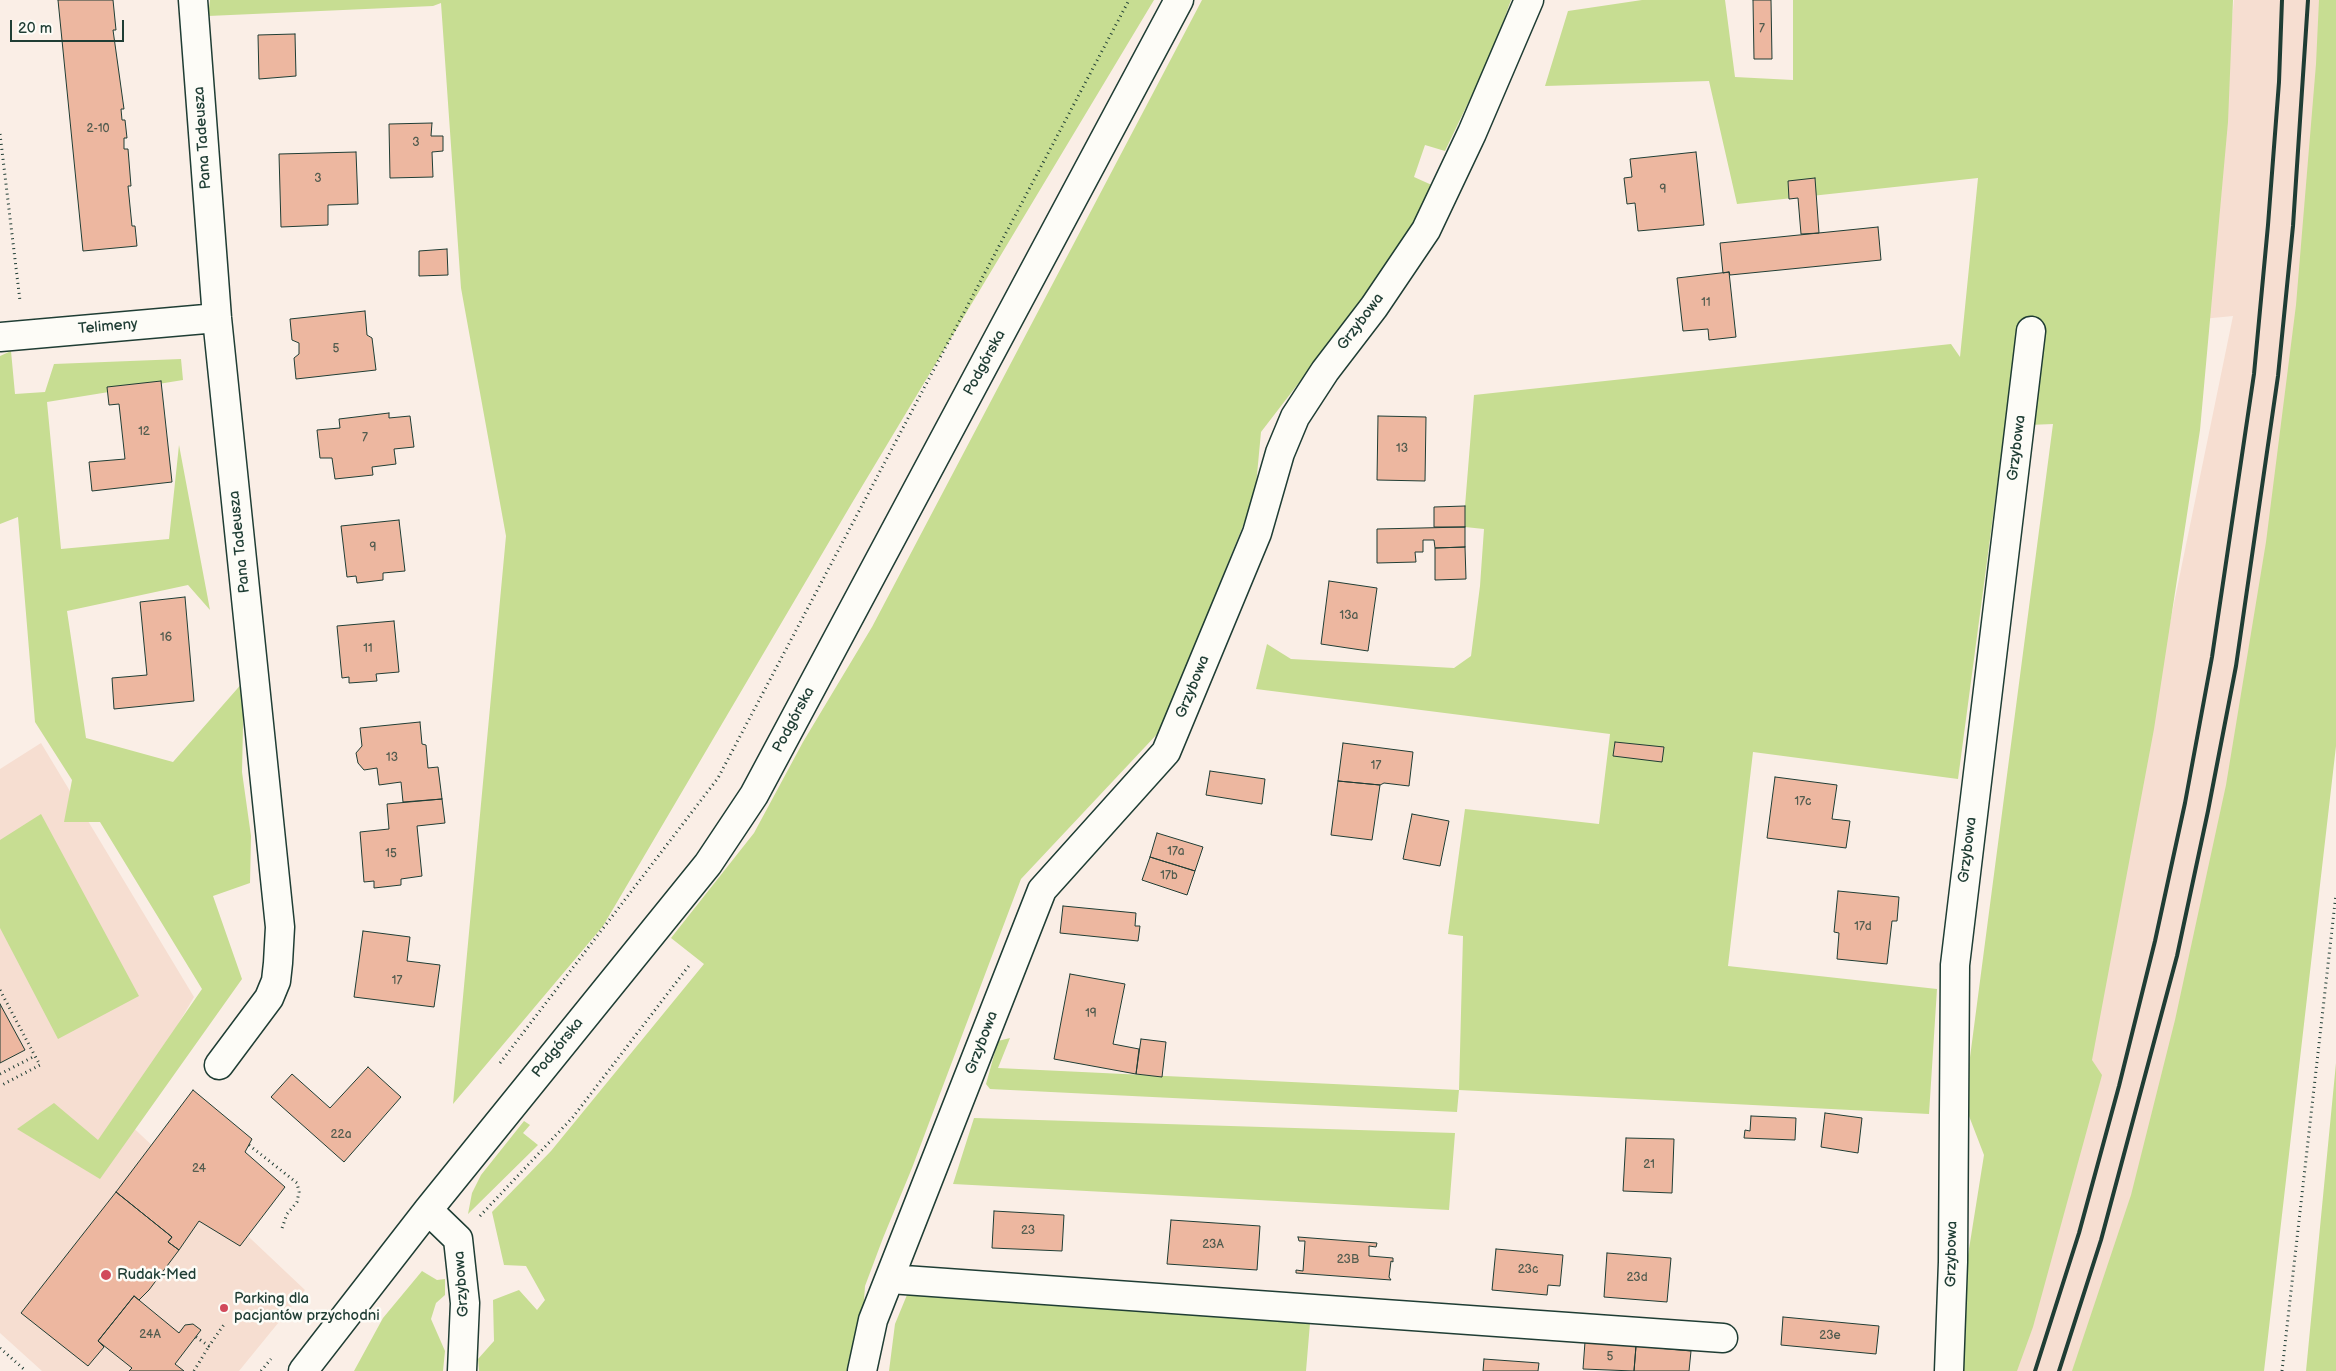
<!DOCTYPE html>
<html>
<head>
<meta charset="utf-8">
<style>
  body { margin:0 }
  #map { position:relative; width:2336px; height:1371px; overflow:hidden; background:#faeee6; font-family:"Balsamiq Sans",sans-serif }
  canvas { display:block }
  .scale { position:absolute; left:10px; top:20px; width:114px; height:22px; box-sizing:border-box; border:2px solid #1f3d34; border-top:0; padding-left:6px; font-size:15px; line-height:18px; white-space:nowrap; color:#1f3d34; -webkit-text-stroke:4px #fdfcf7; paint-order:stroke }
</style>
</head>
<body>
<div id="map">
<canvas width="2336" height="1371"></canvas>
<div class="scale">20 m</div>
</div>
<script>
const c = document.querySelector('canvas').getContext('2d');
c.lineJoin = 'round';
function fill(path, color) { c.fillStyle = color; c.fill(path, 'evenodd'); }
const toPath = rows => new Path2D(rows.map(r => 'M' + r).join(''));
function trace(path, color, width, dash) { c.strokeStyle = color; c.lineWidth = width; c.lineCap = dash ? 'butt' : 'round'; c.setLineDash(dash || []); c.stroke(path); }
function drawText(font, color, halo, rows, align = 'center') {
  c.font = font + ' "Balsamiq Sans",sans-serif'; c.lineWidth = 5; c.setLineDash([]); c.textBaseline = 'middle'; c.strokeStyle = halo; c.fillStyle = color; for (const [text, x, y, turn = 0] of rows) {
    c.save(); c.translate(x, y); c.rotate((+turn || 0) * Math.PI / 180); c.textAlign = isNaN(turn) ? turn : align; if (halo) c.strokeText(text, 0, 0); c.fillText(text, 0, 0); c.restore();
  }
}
fill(toPath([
  [2234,0,2336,0,2260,704,2095,1371,1973,1371,2072,1100,2233,316,2202,319],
  [41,743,194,997,123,1118,305,1290,239,1371,42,1371,0,1333,0,769]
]), '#f6ded1');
fill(toPath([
  [210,0,1154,0,852,503,603,926,453,1104,506,536,461,288,441,3,433,6,208,16],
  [1202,0,1511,0,1492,53,1445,151,1425,145,1414,177,1434,186,1407,234,1341,328,1261,432,1255,496,1160,731,1021,879,912,1168,883,1238,865,1286,863,1315,849,1371,479,1371,478,1359,494,1341,493,1300,519,1290,537,1310,545,1300,526,1266,504,1265,492,1212,551,1151,704,964,671,938,754,833,803,742,872,627],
  [1642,0,1725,0,1735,77,1793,80,1793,0,2233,0,2228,122,2200,430,2154,729,2092,1060,2102,1075,2033,1327,2017,1371,1958,1371,1961,1299,1984,1155,1964,1103,2053,424,2005,426,1958,779,1753,752,1728,966,1937,989,1929,1114,1459,1090,1457,1112,990,1089,986,1084,998,1041,1010,1038,998,1068,1459,1090,1463,936,1448,934,1465,809,1599,824,1610,734,1256,689,1267,644,1291,659,1454,668,1471,656,1480,586,1484,529,1465,527,1465,506,1474,395,1951,344,1960,357,1978,178,1737,204,1709,81,1545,86,1568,11],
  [2319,0,2336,0,2336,746,2264,1371,2072,1371,2131,1195,2175,1020,2226,785,2266,542,2296,305,2316,64],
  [11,351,15,394,45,392,54,364,181,359,183,380,47,402,61,549,169,539,179,445,210,610,188,585,67,611,86,738,173,762,244,681,242,772,251,836,250,883,213,896,242,979,100,1179,17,1129,54,1103,98,1140,202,989,100,822,64,822,72,780,35,722,18,517,0,524,0,356],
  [41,814,139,996,58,1039,0,928,0,840],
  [2336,1063,2336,1371,2306,1371],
  [974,1118,1455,1133,1449,1210,953,1184],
  [524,1121,530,1125,523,1133,538,1145,468,1214,472,1193,481,1175],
  [422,1271,437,1280,445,1279,445,1295,436,1303,431,1319,445,1351,443,1371,354,1371,383,1318],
  [909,1290,1181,1311,1310,1323,1306,1371,889,1371,895,1324]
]), '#c7dd92');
const building = toPath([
  [58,0,113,0,116,30,113,30,124,109,121,109,122,120,125,120,127,138,124,138,124,149,128,149,131,186,128,186,132,226,135,226,137,246,83,251,58,0],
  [1753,0,1771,0,1772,59,1754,59,1753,0],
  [295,34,296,76,259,79,258,35,295,34],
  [432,123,431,136,443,136,443,151,432,152,433,177,390,178,389,124,432,123],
  [356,152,358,204,328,205,328,225,281,227,279,154,356,152],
  [1696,152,1704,225,1638,231,1635,203,1627,204,1624,178,1632,177,1630,159,1696,152],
  [1815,178,1819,233,1801,234,1798,198,1789,199,1788,181,1815,178],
  [1878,227,1881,260,1730,275,1729,272,1723,273,1720,243,1878,227],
  [447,249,448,275,419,276,419,251,447,249],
  [1729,272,1736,337,1709,340,1708,329,1683,331,1677,278,1729,272],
  [365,311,367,335,372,338,376,370,296,379,294,358,299,354,299,343,292,340,290,319,365,311],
  [161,381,172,482,92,491,89,462,125,459,119,404,109,405,107,387,161,381],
  [389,413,389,418,410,416,414,447,394,449,396,464,372,467,373,475,335,479,332,458,320,458,317,430,340,428,339,419,389,413],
  [1378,416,1426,417,1425,481,1377,480,1378,416],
  [1465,506,1465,527,1434,527,1434,507,1465,506],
  [399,520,405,571,383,573,383,580,357,583,356,576,347,577,341,526,399,520],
  [1465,527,1465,547,1435,548,1434,540,1423,540,1423,552,1415,552,1416,562,1377,563,1377,529,1465,527],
  [1465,547,1466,579,1435,580,1435,548,1465,547],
  [1329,581,1377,588,1368,651,1321,644,1329,581],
  [185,597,194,701,114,709,112,678,147,675,140,602,185,597],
  [394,621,399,672,376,674,377,681,349,683,349,677,342,678,337,626,394,621],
  [420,722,422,744,426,745,428,768,438,767,442,799,403,802,401,782,379,785,377,768,364,770,358,763,356,753,362,746,360,728,420,722],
  [1615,742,1664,747,1662,762,1613,756,1615,742],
  [1343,743,1413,752,1409,786,1384,783,1380,785,1338,781,1343,743],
  [1210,771,1265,779,1262,804,1206,795,1210,771],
  [1775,777,1837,785,1832,819,1850,821,1846,848,1767,838,1775,777],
  [1338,781,1380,785,1372,840,1331,835,1338,781],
  [442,799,445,823,417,826,422,876,401,879,401,885,374,888,374,881,364,882,360,832,389,829,387,804,442,799],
  [1412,814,1449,821,1440,866,1403,859,1412,814],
  [1157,833,1203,847,1195,871,1150,857,1157,833],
  [1150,857,1195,871,1187,895,1142,880,1150,857],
  [1838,891,1899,897,1897,921,1892,921,1887,964,1837,959,1839,933,1834,932,1838,891],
  [1063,906,1136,913,1135,926,1140,926,1138,941,1060,933,1063,906],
  [363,931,410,937,407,961,440,965,434,1007,354,997,363,931],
  [1070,974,1125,984,1113,1044,1139,1049,1136,1074,1054,1059,1070,974],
  [0,1004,25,1050,0,1063,0,1004],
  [1141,1039,1166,1042,1162,1077,1136,1074,1141,1039],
  [368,1067,401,1097,344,1162,271,1097,292,1074,330,1108,368,1067],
  [193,1090,252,1139,245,1152,285,1187,240,1246,199,1221,179,1250,168,1242,172,1237,116,1192,193,1090],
  [1825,1113,1862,1118,1858,1153,1821,1147,1825,1113],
  [1751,1116,1796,1118,1795,1140,1744,1138,1745,1130,1750,1131,1751,1116],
  [1626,1138,1674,1139,1672,1193,1623,1191,1626,1138],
  [116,1192,172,1237,168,1242,179,1250,149,1290,139,1300,134,1296,98,1341,104,1347,88,1366,21,1313,116,1192],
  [994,1211,1064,1215,1062,1251,992,1248,994,1211],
  [1171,1220,1260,1226,1257,1270,1167,1264,1171,1220],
  [1298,1237,1377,1243,1376,1247,1369,1246,1369,1256,1393,1258,1393,1262,1391,1261,1389,1277,1391,1280,1296,1273,1296,1270,1303,1271,1305,1241,1299,1241,1298,1237],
  [1496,1249,1563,1255,1560,1286,1548,1285,1547,1295,1492,1290,1496,1249],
  [1607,1253,1671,1258,1667,1302,1604,1297,1607,1253],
  [134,1296,179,1333,185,1325,193,1324,201,1330,175,1364,184,1371,129,1371,132,1368,98,1341,134,1296],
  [1783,1317,1879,1326,1876,1354,1781,1345,1783,1317],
  [1585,1342,1636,1346,1634,1371,1583,1369,1585,1342],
  [1636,1346,1691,1351,1689,1371,1634,1371,1636,1346],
  [1484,1359,1539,1363,1538,1371,1483,1371,1484,1359]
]);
fill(building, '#edb7a0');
trace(building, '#1f3d34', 1);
const street = toPath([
  [193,0,217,318,280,927,278,963,276,981,269,998,219,1065],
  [0,337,217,318],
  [428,1210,458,1239,465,1303,462,1371],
  [890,1279,1723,1338],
  [303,1371,428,1210,708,864,754,795,1179,0],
  [862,1371,873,1320,1042,890,1166,752,1257,533,1280,453,1295,417,1325,371,1374,307,1426,230,1472,133,1529,0],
  [1949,1371,1953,1262,1955,965,2031,331]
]);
trace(street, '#1f3d34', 31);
trace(toPath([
  [0,134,20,301],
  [0,990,35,1056],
  [500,1063,718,778,1129,0],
  [0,1074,35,1056,40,1065,0,1086],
  [249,1145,297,1183,299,1192,297,1202,287,1214,281,1231],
  [480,1216,573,1117,691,963],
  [196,1337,209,1346,225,1323],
  [0,1348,26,1371],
  [194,1371,209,1346],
  [261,1371,271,1359],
  [2282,1371,2336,894]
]), '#1f3d34', 3, [1, 4]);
trace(street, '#fdfcf7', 28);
trace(toPath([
  [2035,1371,2079,1233,2119,1086,2155,941,2185,803,2212,657,2254,374,2268,225,2279,82,2282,0],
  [2059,1371,2101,1240,2177,956,2208,811,2236,666,2278,376,2293,226,2308,0]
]), '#1f3d34', 4);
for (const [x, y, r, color] of [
  [106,1275,6,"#d1495b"],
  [224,1308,5,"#d1495b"]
]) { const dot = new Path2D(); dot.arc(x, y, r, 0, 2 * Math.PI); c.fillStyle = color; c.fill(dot); trace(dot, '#fdfcf7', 2); }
drawText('12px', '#525c4f', null, [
  ["7",1762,29],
  ["2-10",98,129],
  ["3",416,143],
  ["3",318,179],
  ["9",1663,190],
  ["11",1706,303],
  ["5",336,349],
  ["12",144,432],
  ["7",365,438],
  ["13",1402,449],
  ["9",373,548],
  ["13a",1349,616],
  ["16",166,638],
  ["11",368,649],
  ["13",392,758],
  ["17",1376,766],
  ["17c",1803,802],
  ["17a",1176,852],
  ["15",391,854],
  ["17b",1169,876],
  ["17d",1863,927],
  ["17",397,981],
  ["19",1091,1014],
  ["22a",341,1135],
  ["21",1649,1165],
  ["24",199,1169],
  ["23",1028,1231],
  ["23A",1213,1245],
  ["23B",1348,1260],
  ["23c",1528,1270],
  ["23d",1637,1278],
  ["24A",150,1335],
  ["23e",1830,1336],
  ["5",1610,1357]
]);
drawText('15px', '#1f3d34', '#fdfcf7', [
  ["Pana Tadeusza",203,138,-94],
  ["Grzybowa",1361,322,-53],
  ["Telimeny",108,327,-5],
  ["Podgórska",985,363,-62],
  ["Grzybowa",2017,448,-83],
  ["Pana Tadeusza",240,542,-96],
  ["Grzybowa",1193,687,-68],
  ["Podgórska",794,720,-62],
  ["Grzybowa",1968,850,-83],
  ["Grzybowa",982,1043,-69],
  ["Podgórska",558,1048,-51],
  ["Grzybowa",1952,1254,-89],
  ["Grzybowa",462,1284,-94]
]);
drawText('15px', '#1f3d34', '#fdfcf7', [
  ["Rudak-Med",117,1275],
  ["Parking dla",234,1299],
  ["pacjantów przychodni",234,1316]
], 'left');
</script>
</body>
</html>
